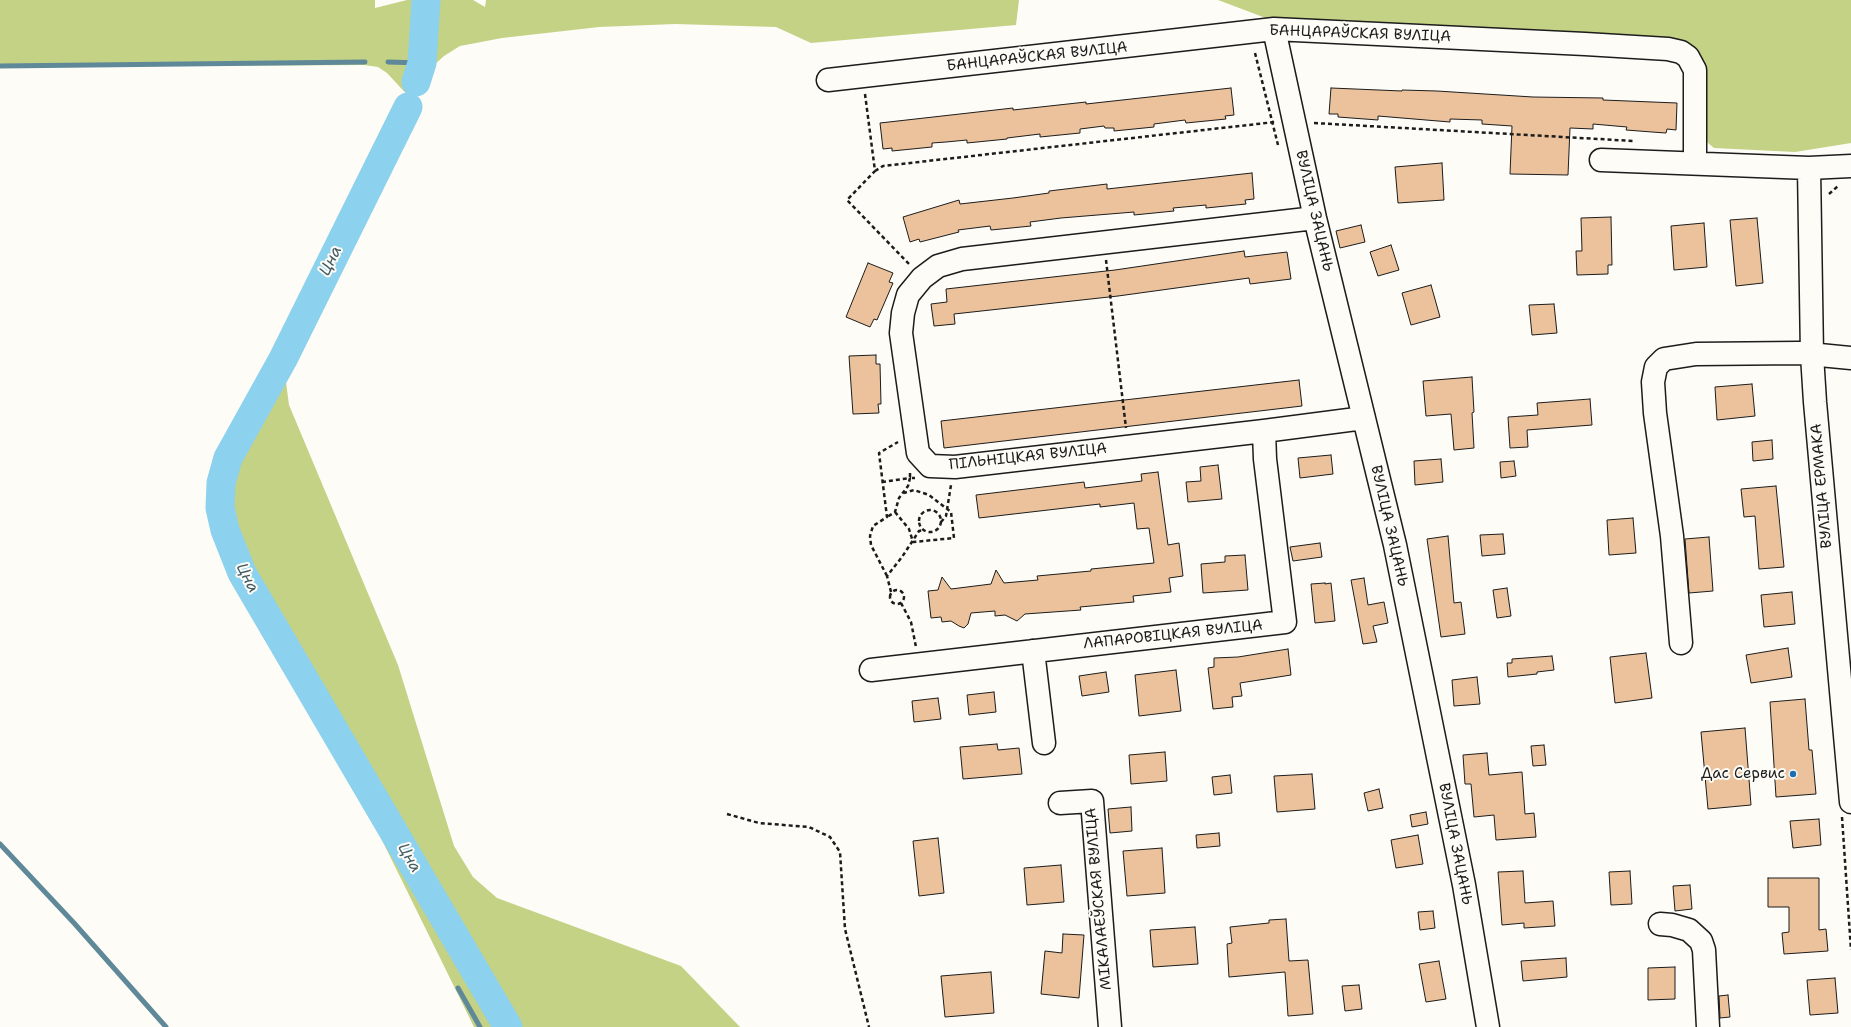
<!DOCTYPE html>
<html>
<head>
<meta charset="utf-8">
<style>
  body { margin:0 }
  canvas { display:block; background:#fdfcf7 }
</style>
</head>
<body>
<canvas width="1851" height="1027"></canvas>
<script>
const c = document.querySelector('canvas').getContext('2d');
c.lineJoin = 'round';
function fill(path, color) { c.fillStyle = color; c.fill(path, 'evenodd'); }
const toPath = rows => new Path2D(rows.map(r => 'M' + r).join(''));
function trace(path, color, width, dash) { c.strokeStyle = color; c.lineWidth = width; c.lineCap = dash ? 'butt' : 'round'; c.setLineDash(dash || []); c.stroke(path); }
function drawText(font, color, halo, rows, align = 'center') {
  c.font = font + ' "Shantell Sans",sans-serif'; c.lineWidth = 4; c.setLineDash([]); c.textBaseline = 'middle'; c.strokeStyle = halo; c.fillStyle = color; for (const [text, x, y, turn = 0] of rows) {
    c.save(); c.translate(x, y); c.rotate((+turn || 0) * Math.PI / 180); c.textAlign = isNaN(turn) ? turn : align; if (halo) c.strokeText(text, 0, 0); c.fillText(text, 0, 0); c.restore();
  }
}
fill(toPath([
  [0,0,375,0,375,8,407,0,473,0,485,7,486,0,1019,0,1016,25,811,43,776,27,675,24,599,27,502,38,460,46,444,56,433,66,412,100,387,73,378,67,364,65,0,67],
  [1218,0,1851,0,1851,143,1795,152,1714,148,1708,143,1704,136,1697,53,1681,41,1271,20],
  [283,359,289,405,398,665,454,846,473,877,497,898,681,966,740,1027,474,1027,346,767,242,573,225,530,220,508,221,483,228,458]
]), '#c4d286');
trace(toPath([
  [388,62,422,63],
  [0,66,365,62],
  [0,844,74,923,166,1027],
  [458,988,480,1027]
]), '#5f8999', 5);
trace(toPath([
  [416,82,422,63,426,0],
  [408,107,283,359,228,458,221,483,220,508,225,530,242,573,508,1027]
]), '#8cd1ed', 29);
const building = toPath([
  [1231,88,1234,115,1225,116,1226,119,1186,123,1185,120,1154,124,1154,127,1114,131,1114,128,1105,128,1104,126,1080,129,1080,133,1040,137,1040,134,1007,138,1007,139,967,143,967,140,946,142,932,143,932,147,892,151,892,148,883,149,880,123,1013,108,1013,110,1086,102,1086,104,1231,88],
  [1331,88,1402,91,1402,90,1437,91,1533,97,1603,98,1603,100,1677,103,1676,130,1667,129,1666,133,1652,132,1626,130,1627,127,1593,124,1593,129,1570,128,1568,175,1510,174,1512,126,1482,124,1482,120,1450,119,1450,122,1378,116,1378,120,1338,117,1338,114,1329,114,1331,88],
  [1442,163,1444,200,1398,203,1395,167,1442,163],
  [1252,173,1254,199,1245,200,1246,204,1206,208,1206,205,1173,208,1174,211,1134,215,1134,212,1061,218,1030,222,1031,226,991,230,990,226,958,230,959,232,920,242,919,239,910,242,903,217,959,200,960,204,1013,198,1049,193,1049,191,1107,184,1107,189,1252,173],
  [1611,217,1612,265,1608,265,1608,274,1577,275,1576,251,1582,251,1581,218,1611,217],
  [1757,218,1763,283,1736,286,1730,220,1757,218],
  [1704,223,1707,267,1674,270,1671,226,1704,223],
  [1361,225,1365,242,1340,248,1336,231,1361,225],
  [1391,245,1399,270,1378,276,1370,252,1391,245],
  [1244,251,1245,257,1287,252,1291,279,1250,284,1249,278,1118,296,954,314,955,324,934,326,931,304,947,302,946,289,1115,270,1244,251],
  [868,263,893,273,889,282,893,283,877,320,874,319,870,327,846,317,868,263],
  [1431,285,1440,317,1411,325,1402,293,1431,285],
  [1554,304,1557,333,1532,335,1529,305,1554,304],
  [876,355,876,364,880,364,881,404,878,404,879,413,853,414,849,356,876,355],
  [1472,377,1474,412,1472,413,1474,448,1454,450,1451,414,1426,416,1423,381,1472,377],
  [1299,380,1302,406,944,448,941,421,1299,380],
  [1752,384,1755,416,1717,420,1715,387,1752,384],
  [1590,399,1592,425,1527,430,1528,447,1510,448,1508,417,1538,415,1537,403,1590,399],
  [1772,440,1773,459,1753,461,1752,442,1772,440],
  [1331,455,1333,474,1300,478,1298,458,1331,455],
  [1441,459,1443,482,1415,485,1414,461,1441,459],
  [1514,461,1516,476,1501,478,1500,462,1514,461],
  [1218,465,1222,499,1188,502,1186,482,1201,481,1200,467,1218,465],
  [1158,472,1168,545,1179,543,1183,576,1169,578,1171,592,1133,596,1134,602,1080,607,1081,610,1025,614,1017,621,1005,615,995,616,995,611,971,613,968,624,964,628,959,626,951,621,942,622,941,617,931,618,928,591,938,590,942,577,951,589,991,584,996,570,1004,583,1038,580,1037,576,1091,571,1091,569,1154,563,1149,528,1137,529,1134,503,1100,507,1100,504,979,518,976,495,1084,482,1085,488,1142,481,1141,474,1158,472],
  [1776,486,1784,567,1759,569,1755,516,1744,517,1741,489,1776,486],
  [1633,518,1636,553,1609,555,1607,520,1633,518],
  [1503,534,1505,554,1482,556,1480,535,1503,534],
  [1448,536,1454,603,1461,602,1465,634,1441,637,1427,539,1448,536],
  [1709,537,1713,591,1689,593,1685,539,1709,537],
  [1320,543,1322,557,1293,561,1290,547,1320,543],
  [1245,555,1248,590,1203,593,1201,564,1225,562,1225,556,1245,555],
  [1364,578,1368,605,1384,602,1388,623,1373,626,1377,642,1363,644,1351,580,1364,578],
  [1325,583,1325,584,1331,583,1335,621,1315,623,1311,584,1325,583],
  [1507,588,1511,616,1497,618,1493,590,1507,588],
  [1792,592,1795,624,1764,627,1761,595,1792,592],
  [1788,648,1792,677,1751,683,1746,655,1788,648],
  [1288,649,1291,675,1240,683,1242,696,1232,697,1233,707,1213,709,1208,668,1214,667,1214,658,1238,657,1288,649],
  [1646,653,1652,698,1615,703,1610,657,1646,653],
  [1552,656,1554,670,1537,672,1537,674,1508,677,1507,663,1512,663,1512,659,1552,656],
  [1176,670,1181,711,1139,716,1135,675,1176,670],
  [1106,672,1109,692,1082,696,1079,676,1106,672],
  [1477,677,1480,704,1454,706,1452,680,1477,677],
  [994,692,996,712,969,715,967,695,994,692],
  [938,698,941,719,914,722,912,701,938,698],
  [1805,699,1809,750,1812,750,1816,794,1776,797,1770,702,1805,699],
  [1745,728,1751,805,1708,809,1701,732,1745,728],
  [997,744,998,750,1019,748,1022,774,963,779,960,747,997,744],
  [1544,745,1546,765,1533,766,1531,746,1544,745],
  [1165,752,1167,781,1131,784,1129,755,1165,752],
  [1487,753,1489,775,1522,772,1525,814,1534,813,1536,837,1496,840,1494,815,1474,817,1471,784,1465,784,1463,755,1487,753],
  [1312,774,1315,809,1277,812,1274,776,1312,774],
  [1230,775,1232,793,1214,795,1212,777,1230,775],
  [1379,789,1383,808,1368,811,1364,793,1379,789],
  [1131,807,1132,831,1110,833,1108,809,1131,807],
  [1426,812,1428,824,1412,827,1410,815,1426,812],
  [1819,819,1821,845,1793,848,1790,821,1819,819],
  [1219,833,1220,846,1197,848,1196,835,1219,833],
  [1418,835,1423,864,1396,868,1391,840,1418,835],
  [938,838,944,893,919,896,913,841,938,838],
  [1162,848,1165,893,1127,896,1123,851,1162,848],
  [1061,865,1064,902,1027,905,1024,868,1061,865],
  [1523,871,1525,903,1553,901,1555,926,1524,928,1524,923,1502,925,1498,872,1523,871],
  [1630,871,1632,904,1611,905,1609,872,1630,871],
  [1768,878,1819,878,1819,930,1826,929,1828,951,1784,954,1782,933,1789,932,1789,907,1768,907,1768,878],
  [1690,885,1692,909,1675,911,1673,886,1690,885],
  [1433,911,1435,928,1420,930,1418,912,1433,911],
  [1286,919,1289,961,1308,960,1313,1014,1288,1016,1285,972,1229,977,1227,944,1232,943,1230,927,1269,923,1269,920,1286,919],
  [1195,927,1198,964,1153,967,1150,930,1195,927],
  [1063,934,1084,935,1079,998,1041,994,1045,951,1062,953,1063,934],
  [1566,958,1567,977,1523,981,1521,961,1566,958],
  [1439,961,1446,999,1426,1002,1419,964,1439,961],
  [1675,967,1675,999,1648,1000,1648,968,1675,967],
  [991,972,994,1013,945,1017,941,976,991,972],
  [1835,978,1838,1013,1810,1015,1807,980,1835,978],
  [1359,985,1362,1009,1345,1011,1342,986,1359,985],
  [1728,995,1730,1017,1720,1018,1719,996,1728,995]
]);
fill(building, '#ebc29b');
trace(building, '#1c1c1c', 1);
const minor = toPath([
  [1274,29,1315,218,1395,545,1464,885,1488,1027],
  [828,80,1274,29,1585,44,1668,49,1681,52,1688,57,1695,70,1695,163],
  [1601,160,1809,168,1851,166],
  [1809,168,1812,355,1815,402,1851,802],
  [1315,218,962,259,938,266,922,278,908,295,903,313,901,333,918,453,930,466,955,467,1264,431,1364,418],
  [1681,643,1672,536,1655,413,1653,382,1656,367,1664,359,1696,354,1799,353,1851,358],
  [1033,651,1044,743],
  [871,670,1285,622,1265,459,1264,431],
  [1060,803,1092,801,1110,1027],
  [1660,924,1672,925,1689,930,1701,941,1704,950,1708,1027]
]);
trace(minor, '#1c1c1c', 25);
trace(toPath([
  [1255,53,1278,145],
  [865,94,875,171,847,200,909,264],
  [1314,123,1634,141],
  [875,171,883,166,1275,122],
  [1829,194,1838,186],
  [1106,260,1126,428],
  [910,473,910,478,915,478],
  [882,482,910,478,908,486,899,498,895,512,887,517],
  '919 521a11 11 0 1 1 22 0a11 11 0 1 1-22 0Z',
  [895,512,909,529,913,542,954,538,951,512,929,495,914,490,904,493],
  [941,522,946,516,951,485],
  [887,576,871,545,870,536,873,526,887,517,879,453,898,442],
  '890 597a7 7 0 1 1 14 0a7 7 0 1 1-14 0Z',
  [891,592,887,576,902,557,919,531,923,530],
  [901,603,911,622,916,647],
  [727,814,759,823,809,827,830,837,840,852,845,929,869,1027],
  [1842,817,1851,950]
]), '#1c1c1c', 2.5, [4, 3]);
trace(minor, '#fdfcf7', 22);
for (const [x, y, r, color] of [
  [1793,774,4,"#1f6fb2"]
]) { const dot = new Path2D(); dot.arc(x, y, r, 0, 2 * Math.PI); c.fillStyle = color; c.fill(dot); trace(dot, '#fdfcf7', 1.5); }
drawText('15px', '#1c1c1c', '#fdfcf7', [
  ["БАНЦАРАЎСКАЯ ВУЛІЦА",1360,34,2],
  ["БАНЦАРАЎСКАЯ ВУЛІЦА",1037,57,-6],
  ["ВУЛІЦА ЗАЦАНЬ",1314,211,77],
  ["ПІЛЬНІЦКАЯ ВУЛІЦА",1028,457,-6],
  ["ВУЛІЦА ЕРМАКА",1822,486,-95],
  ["ВУЛІЦА ЗАЦАНЬ",1389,526,77],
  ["ЛАПАРОВІЦКАЯ ВУЛІЦА",1173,635,-6],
  ["ВУЛІЦА ЗАЦАНЬ",1455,844,79],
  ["МІКАЛАЕЎСКАЯ ВУЛІЦА",1099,899,-95]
]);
drawText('15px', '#1c1c1c', '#fdfcf7', [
  ["Дас Сервис",1785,774]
], 'right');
drawText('italic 16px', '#435b65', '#fdfcf7', [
  ["Цна",331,261,-64],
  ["Цна",247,578,63],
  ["Цна",409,858,60]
]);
</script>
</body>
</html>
